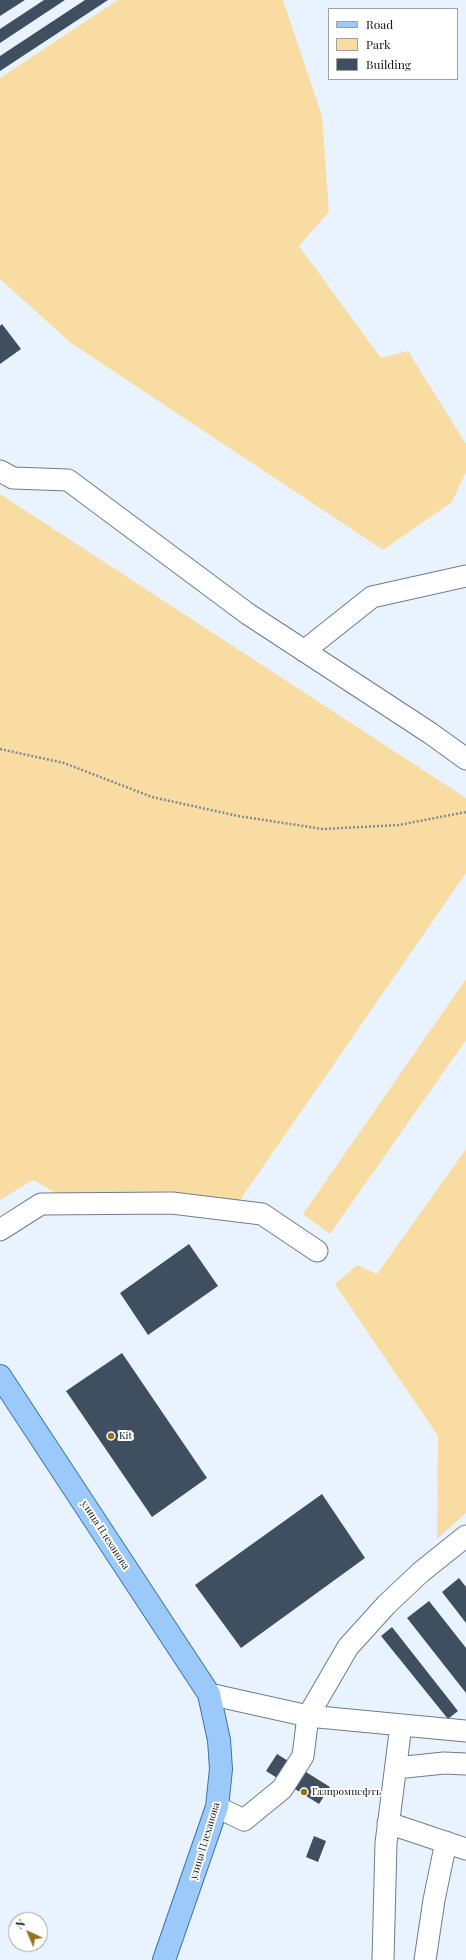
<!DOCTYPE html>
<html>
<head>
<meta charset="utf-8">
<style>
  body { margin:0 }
  #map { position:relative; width:466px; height:1960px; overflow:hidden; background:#e8f3ff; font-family:"Playfair Display",serif }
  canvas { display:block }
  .legend { position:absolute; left:328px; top:8px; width:130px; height:72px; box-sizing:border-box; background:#fff; border:1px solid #9fa1a4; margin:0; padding:5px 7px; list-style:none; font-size:12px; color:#0f151c }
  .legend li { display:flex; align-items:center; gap:8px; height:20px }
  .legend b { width:20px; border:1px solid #9fa1a4 }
  .north { position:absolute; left:8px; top:1912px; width:40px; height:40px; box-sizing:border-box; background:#fff; border:1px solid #9fa1a4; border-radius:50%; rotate:316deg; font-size:11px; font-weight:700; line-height:16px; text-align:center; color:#0f151c }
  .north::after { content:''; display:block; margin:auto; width:14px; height:18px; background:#96721b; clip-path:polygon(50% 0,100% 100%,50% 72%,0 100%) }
</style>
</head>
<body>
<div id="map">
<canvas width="466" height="1960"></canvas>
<ul class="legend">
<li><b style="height:5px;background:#9ac9fa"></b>Road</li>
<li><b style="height:11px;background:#f9dca2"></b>Park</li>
<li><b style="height:11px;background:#404f5f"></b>Building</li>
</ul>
<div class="north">N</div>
</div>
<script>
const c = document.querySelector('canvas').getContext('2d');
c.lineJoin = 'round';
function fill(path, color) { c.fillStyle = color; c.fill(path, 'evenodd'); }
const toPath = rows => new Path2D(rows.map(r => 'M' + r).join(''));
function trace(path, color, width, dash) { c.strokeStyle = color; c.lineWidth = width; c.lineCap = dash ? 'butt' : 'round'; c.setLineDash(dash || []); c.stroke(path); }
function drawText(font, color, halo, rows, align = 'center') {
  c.font = font + ' "Playfair Display",serif'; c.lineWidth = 4; c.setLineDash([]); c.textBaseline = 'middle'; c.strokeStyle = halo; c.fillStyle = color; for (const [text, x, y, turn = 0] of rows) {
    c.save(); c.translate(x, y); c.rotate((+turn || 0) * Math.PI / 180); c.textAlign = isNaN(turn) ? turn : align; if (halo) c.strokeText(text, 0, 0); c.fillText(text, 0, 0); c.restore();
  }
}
fill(toPath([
  [118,0,283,0,322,116,329,212,299,246,381,358,408,351,466,444,466,472,452,502,383,550,71,343,0,279,0,78],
  [0,494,466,798,466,873,238,1203,175,1193,56,1193,33,1180,0,1200],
  [466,979,466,1040,330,1234,303,1214],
  [466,1149,466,1513,437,1539,438,1436,335,1284,357,1265,377,1274]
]), '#f9dca2');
fill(toPath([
  [0,0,25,0,0,16],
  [44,0,65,0,0,43,0,29],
  [85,0,108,0,0,71,0,56],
  [2,324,21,349,0,364,0,326],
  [189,1244,218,1286,148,1335,120,1293],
  [122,1353,207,1478,152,1517,66,1391],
  [322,1494,365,1558,241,1648,195,1585],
  [459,1578,466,1587,466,1623,442,1592],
  [429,1601,466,1648,466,1693,407,1618],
  [392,1627,458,1711,448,1719,381,1636],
  [277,1754,330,1787,319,1804,266,1771],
  [314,1836,326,1841,318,1862,306,1857]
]), '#404f5f');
const minor = toPath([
  [0,471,13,478,68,480,248,614,430,733,466,759],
  [304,651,372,597,466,576],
  [0,1230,41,1204,172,1203,262,1214,317,1251],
  [209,1694,308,1716,466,1731],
  [396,1768,444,1763,466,1764],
  [217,1807,244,1820,282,1789,303,1756,308,1716,348,1647,387,1604,421,1572,466,1536],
  [388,1823,466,1849],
  [383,1960,386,1843,401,1725],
  [425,1960,434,1900,446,1842]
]);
const major = toPath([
  [0,1376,209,1694,219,1740,221,1769,217,1807,164,1960]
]);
trace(minor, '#6d7d8e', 23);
trace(major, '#3e73aa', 24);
trace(toPath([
  [0,749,64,763,152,797,238,816,323,829,399,825,466,812]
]), '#838b95', 2.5, [2, 2]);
trace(minor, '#fff', 21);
trace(major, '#9ac9fa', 22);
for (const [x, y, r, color] of [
  [111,1436,4,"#96721b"],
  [304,1792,4,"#96721b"]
]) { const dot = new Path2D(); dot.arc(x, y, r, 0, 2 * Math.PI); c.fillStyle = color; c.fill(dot); trace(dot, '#fff', 1.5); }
drawText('10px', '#0f151c', '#fff', [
  ["Kit",119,1436],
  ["Газпромнефть",312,1792]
], 'left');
drawText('10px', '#0f151c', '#fff', [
  ["улица Плеханова",105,1535,57],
  ["улица Плеханова",205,1841,-73]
]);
</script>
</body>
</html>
